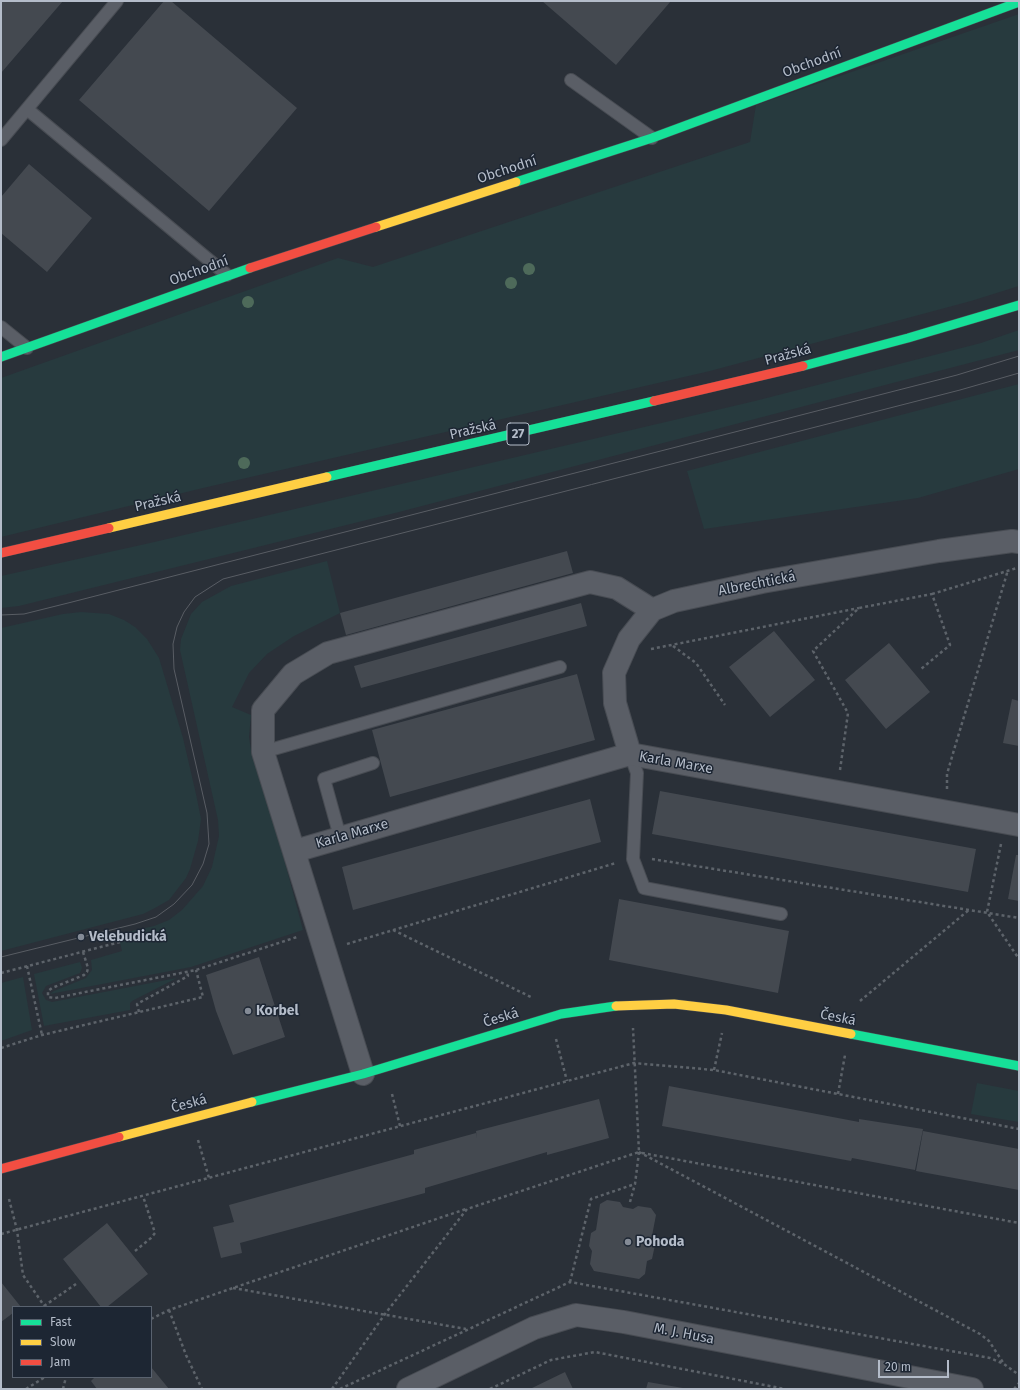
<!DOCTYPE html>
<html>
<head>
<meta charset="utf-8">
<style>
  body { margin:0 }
  #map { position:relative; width:1020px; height:1390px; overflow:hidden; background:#2a3038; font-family:"Fira Sans",sans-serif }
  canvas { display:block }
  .frame { position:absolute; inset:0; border:2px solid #b4bcc9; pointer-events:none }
  .legend { position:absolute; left:12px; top:1306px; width:140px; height:72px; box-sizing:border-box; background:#1d2633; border:1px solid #59626f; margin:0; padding:5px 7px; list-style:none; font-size:12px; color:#b4bcc9 }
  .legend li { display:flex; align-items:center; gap:8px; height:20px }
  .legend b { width:20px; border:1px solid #59626f }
  .scale { position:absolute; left:878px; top:1360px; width:71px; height:18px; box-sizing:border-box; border:2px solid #b4bcc9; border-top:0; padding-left:5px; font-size:12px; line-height:14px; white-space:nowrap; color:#b4bcc9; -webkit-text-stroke:3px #1d2633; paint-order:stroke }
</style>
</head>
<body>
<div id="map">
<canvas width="1020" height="1390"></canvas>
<div class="frame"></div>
<ul class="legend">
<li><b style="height:5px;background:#16e098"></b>Fast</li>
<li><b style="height:5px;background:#ffcf43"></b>Slow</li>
<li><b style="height:5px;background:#f24e42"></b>Jam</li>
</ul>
<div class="scale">20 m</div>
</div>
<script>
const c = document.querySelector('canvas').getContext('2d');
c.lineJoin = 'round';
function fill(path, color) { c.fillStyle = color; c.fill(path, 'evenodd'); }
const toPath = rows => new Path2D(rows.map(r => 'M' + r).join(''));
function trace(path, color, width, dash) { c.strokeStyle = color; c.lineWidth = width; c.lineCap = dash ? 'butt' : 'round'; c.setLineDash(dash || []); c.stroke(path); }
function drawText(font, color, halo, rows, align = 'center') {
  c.font = font + ' "Fira Sans",sans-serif'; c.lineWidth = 3; c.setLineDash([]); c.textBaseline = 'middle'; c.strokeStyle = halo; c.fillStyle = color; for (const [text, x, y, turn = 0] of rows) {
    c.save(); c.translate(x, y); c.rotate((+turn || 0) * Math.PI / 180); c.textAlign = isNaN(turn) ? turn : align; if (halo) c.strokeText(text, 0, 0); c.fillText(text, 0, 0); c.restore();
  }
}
fill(toPath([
  [1019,14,1019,286,971,301,710,371,203,488,1,537,1,378,338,258,373,267,750,142,756,105],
  [1019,330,1019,350,399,512,19,606,1,608,1,576,150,543,755,401,981,343],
  [1019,384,1019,469,918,498,704,529,687,471],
  [327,561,340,613,294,636,267,654,249,673,232,707,251,715,249,737,251,750,276,829,303,930,191,967,50,994,54,991,86,978,92,970,91,960,122,951,118,934,154,926,169,920,182,910,203,886,212,867,219,836,218,820,180,650,181,639,191,614,202,602,231,586],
  [81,612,109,614,124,620,135,627,147,639,159,658,183,738,196,794,201,819,198,841,190,869,186,878,169,900,155,908,143,914,1,951,1,628,63,614],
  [80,962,82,968,80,973,46,986,42,993,46,1000,52,1002,177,978,132,1001,130,1003,130,1010,44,1026,34,974],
  [23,977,32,1030,1,1041,1,983],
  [977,1083,1019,1091,1019,1122,971,1114]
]), '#273a3e');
fill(toPath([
  [1,1,63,1,1,73],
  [164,1,171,1,297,108,209,211,79,100],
  [542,1,671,1,616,65],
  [29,164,92,218,47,272,1,233,1,197],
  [567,551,573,573,346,635,340,613],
  [581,603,587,626,361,688,354,666],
  [774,631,815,680,770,717,729,667],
  [889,643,930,692,886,729,845,680],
  [577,674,595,740,390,797,372,730],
  [1012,699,1019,701,1019,746,1003,743],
  [660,791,976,849,968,892,652,834],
  [590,799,601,842,353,910,342,867],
  [1016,855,1019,855,1019,901,1008,899],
  [619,899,789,931,778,993,609,960],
  [259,957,285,1037,233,1055,216,1011,206,975],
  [669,1086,859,1122,859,1119,923,1129,915,1170,852,1158,851,1161,662,1126],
  [599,1099,609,1138,547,1155,547,1152,425,1188,425,1193,240,1243,242,1253,221,1258,213,1227,234,1222,229,1205,414,1154,414,1150,476,1133,477,1139,476,1131],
  [923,1131,1019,1149,1019,1190,916,1171],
  [607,1200,620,1202,623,1207,633,1209,638,1206,651,1208,656,1215,651,1241,655,1245,652,1259,647,1261,645,1274,639,1279,594,1271,590,1264,592,1251,589,1246,591,1233,596,1230,600,1204],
  [107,1223,148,1274,107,1307,101,1307,63,1259],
  [1,1282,21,1307,13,1307,13,1313,1,1322],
  [151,1367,169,1389,97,1389,91,1381,95,1377,151,1377],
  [565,1372,573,1389,530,1389],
  [648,1382,683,1388,682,1389,646,1389]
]), '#444950');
const lane = toPath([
  [571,80,652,138],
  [27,109,227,275],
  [1,140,117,1],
  [1,327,27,348],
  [263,752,560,667],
  [630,754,637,773,633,859,644,888,781,914],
  [340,837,324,779,373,763]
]);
const street = toPath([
  [630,754,615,703,614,673,629,639,652,610,674,601,762,582,939,551,1012,541,1019,542],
  [295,851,630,754,1019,825],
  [363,1074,263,752,263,710,293,674,328,653,590,582,617,588,652,610],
  [408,1389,534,1328,576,1315,624,1322,972,1389]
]);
const fast = toPath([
  [516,182,652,138,1019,2],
  [1,357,250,268],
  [803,366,908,338,1019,305],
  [327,477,654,401],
  [851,1034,1019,1066],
  [252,1102,363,1074,561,1014,616,1006]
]);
const slow = toPath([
  [376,227,516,182],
  [109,528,327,477],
  [616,1006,674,1004,726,1010,851,1034],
  [119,1137,252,1102]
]);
const jam = toPath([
  [250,268,376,227],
  [654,401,803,366],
  [1,553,109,528],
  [1,1169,119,1137]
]);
trace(lane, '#484c53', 14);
trace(street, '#484c53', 24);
trace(fast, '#484c53', 10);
trace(slow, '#484c53', 10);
trace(jam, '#484c53', 10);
trace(toPath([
  [932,594,1017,568],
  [673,646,696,663,725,705],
  [651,649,859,608],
  [840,770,848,713,813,651,859,608,932,594,950,645,921,669],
  [947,789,947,774,954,750,1008,570],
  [1001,844,987,912,1019,959],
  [652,859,1019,918],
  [393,930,533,998],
  [347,944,616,863],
  [83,952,88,968,87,972,84,975,52,988,48,991,48,997,55,998,196,970,297,937],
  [27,966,42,1035],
  [1,973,120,942],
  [860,1001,970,909],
  [139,1012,137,1004,188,976,187,972],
  [556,1039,567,1081],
  [1,1048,42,1035,203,997,196,970],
  [714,1070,722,1033],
  [392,1094,400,1126],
  [838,1094,845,1055],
  [198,1140,209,1178],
  [639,1152,980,1334,989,1341,1004,1364],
  [642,1153,1019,1223],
  [9,1199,17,1230,23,1275,45,1307],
  [630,1202,635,1184,639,1152],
  [1,1234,634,1063,714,1070,1019,1129],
  [135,1251,151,1238,155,1233,143,1196],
  [570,1282,591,1199,635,1184],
  [233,1288,466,1329],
  [44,1306,76,1284],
  [169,1310,186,1355,202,1389],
  [151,1319,169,1310,233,1288,466,1209],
  [26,1389,45,1377],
  [63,1389,66,1377],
  [332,1389,385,1314,467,1209,639,1152,633,1028],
  [340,1389,570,1282,990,1358,1004,1364,1019,1375],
  [490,1389,551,1360,595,1352,785,1389],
  [1014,1389,1019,1383]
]), '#5d636a', 2.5, [3, 3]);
trace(lane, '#5a5e66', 12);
trace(street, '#5a5e66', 22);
trace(fast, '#16e098', 9);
trace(slow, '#ffcf43', 9);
trace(jam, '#f24e42', 9);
trace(toPath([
  [1,615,24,614,72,602,957,375,1019,356],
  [1,957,135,924,156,917,174,904,192,885,203,864,209,844,207,813,174,669,173,644,177,627,184,612,195,597,223,579,960,390,1019,373]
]), '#595d64', 1);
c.fillStyle = '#4e6a5a';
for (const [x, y] of [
  [529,269],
  [511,283],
  [248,302],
  [244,463]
]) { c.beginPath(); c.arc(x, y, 6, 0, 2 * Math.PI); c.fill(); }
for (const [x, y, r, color] of [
  [81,937,4,"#848b96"],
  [248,1011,4,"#848b96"],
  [628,1242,4,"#848b96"]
]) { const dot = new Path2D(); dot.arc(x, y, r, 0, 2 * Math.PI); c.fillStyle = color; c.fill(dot); trace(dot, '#1d2633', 1.5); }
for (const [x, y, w] of [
  [518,434,22]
]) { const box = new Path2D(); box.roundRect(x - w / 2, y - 11, w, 22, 3); c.fillStyle = '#1d2633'; c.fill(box); trace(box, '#b4bcc9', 1); }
drawText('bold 13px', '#b4bcc9', null, [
  ["27",518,434]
]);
drawText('14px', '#b4bcc9', '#1d2633', [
  ["Obchodní",812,63,-20],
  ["Obchodní",507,170,-18],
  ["Obchodní",199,271,-20],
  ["Pražská",788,355,-15],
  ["Pražská",473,430,-13],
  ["Pražská",158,502,-13],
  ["Albrechtická",757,584,-11],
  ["Karla Marxe",676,763,10],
  ["Karla Marxe",352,834,-16],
  ["Česká",501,1018,-17],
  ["Česká",838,1018,11],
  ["Česká",189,1104,-15],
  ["M. J. Husa",684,1334,11]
]);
drawText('bold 14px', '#b4bcc9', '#1d2633', [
  ["Velebudická",89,937],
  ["Korbel",256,1011],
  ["Pohoda",636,1242]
], 'left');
</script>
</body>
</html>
